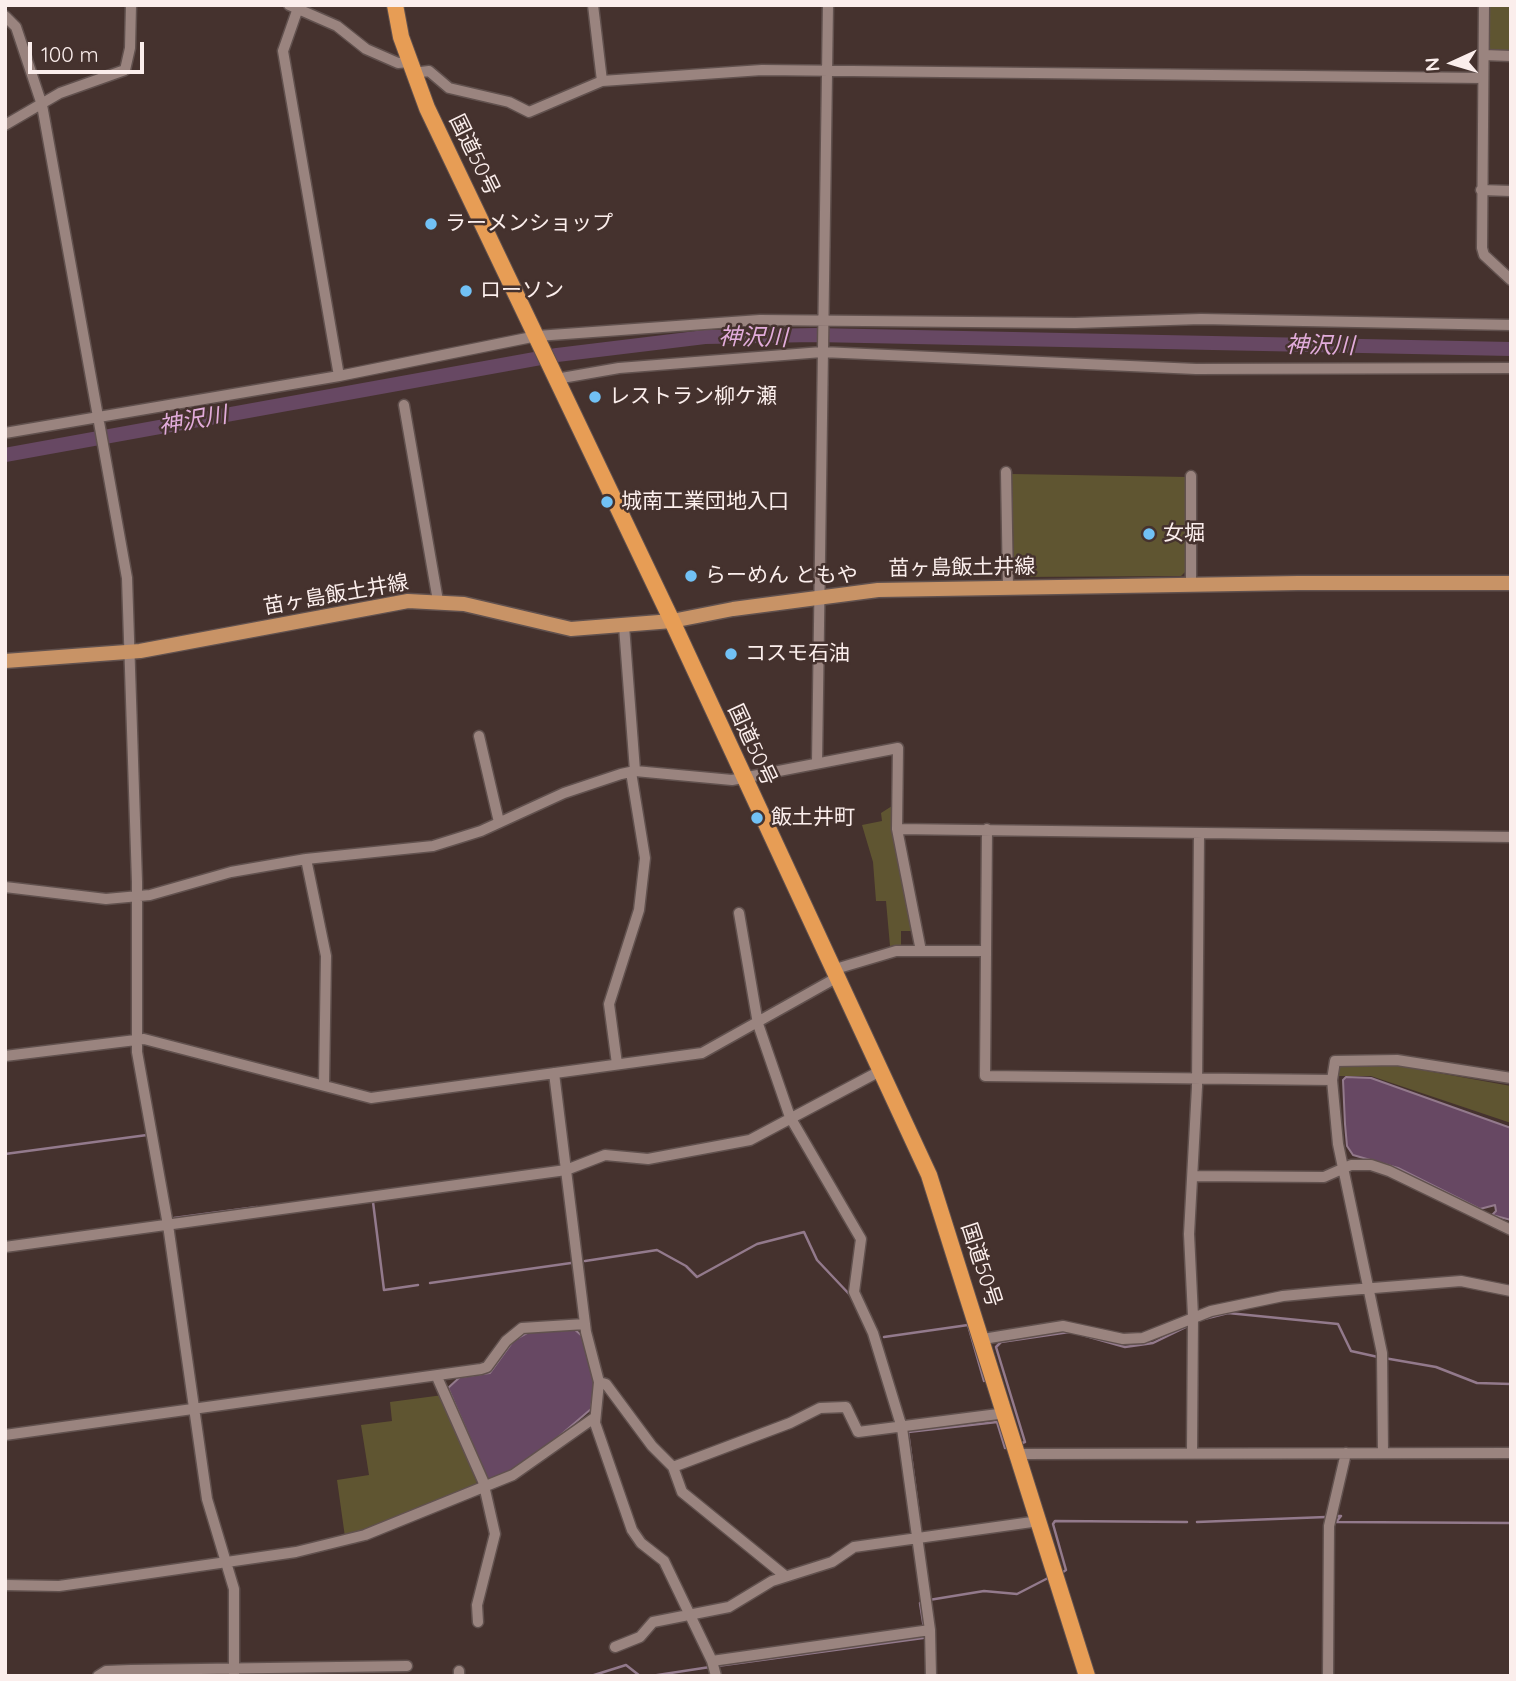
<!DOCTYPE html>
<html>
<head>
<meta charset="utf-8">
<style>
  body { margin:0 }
  #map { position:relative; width:1516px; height:1681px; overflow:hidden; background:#45322e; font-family:Quicksand,sans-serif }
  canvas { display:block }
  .frame { position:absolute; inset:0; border:7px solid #fbeeec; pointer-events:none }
  .north { position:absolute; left:1418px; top:28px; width:70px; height:70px; -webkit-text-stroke:5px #45322e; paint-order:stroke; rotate:266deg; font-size:19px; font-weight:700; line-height:28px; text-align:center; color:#fbeeec }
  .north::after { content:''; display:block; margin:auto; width:24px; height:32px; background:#fbeeec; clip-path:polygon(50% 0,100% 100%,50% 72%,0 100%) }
  .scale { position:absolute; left:28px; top:42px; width:116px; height:32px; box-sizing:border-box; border:4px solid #fbeeec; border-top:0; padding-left:9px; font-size:21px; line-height:24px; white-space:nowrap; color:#fbeeec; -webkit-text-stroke:5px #45322e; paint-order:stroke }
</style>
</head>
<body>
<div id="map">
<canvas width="1516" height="1681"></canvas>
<div class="frame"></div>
<div class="north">N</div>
<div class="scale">100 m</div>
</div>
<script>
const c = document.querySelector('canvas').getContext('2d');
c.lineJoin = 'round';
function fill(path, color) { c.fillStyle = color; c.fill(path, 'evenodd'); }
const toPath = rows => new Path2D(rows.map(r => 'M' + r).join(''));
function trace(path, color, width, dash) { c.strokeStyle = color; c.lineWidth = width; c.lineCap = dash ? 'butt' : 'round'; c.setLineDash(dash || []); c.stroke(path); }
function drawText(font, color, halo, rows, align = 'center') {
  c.font = font + ' Quicksand,"Noto Sans JP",sans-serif'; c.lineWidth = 5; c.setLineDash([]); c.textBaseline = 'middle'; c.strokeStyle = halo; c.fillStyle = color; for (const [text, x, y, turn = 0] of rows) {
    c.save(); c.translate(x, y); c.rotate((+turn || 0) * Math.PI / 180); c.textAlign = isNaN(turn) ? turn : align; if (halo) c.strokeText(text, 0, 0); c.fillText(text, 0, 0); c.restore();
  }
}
fill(toPath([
  [1489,5,1511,5,1511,54,1489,53],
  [1012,474,1188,477,1186,571,1181,576,1017,577,1014,573],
  [892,806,915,931,901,931,901,945,890,946,886,901,876,901,873,862,862,825,882,821,881,813],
  [1340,1065,1394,1065,1511,1086,1511,1123,1371,1076,1337,1076],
  [443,1395,478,1486,374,1530,345,1537,337,1480,369,1475,361,1425,392,1421,390,1402]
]), '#5f5531');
const water = toPath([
  [1346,1077,1371,1078,1511,1128,1511,1220,1492,1215,1496,1211,1495,1205,1480,1209,1398,1168,1353,1155,1347,1146,1345,1124,1343,1080,1346,1077],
  [573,1328,582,1336,595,1382,591,1409,543,1450,510,1472,488,1481,448,1388,460,1377,490,1373,514,1340,529,1332,573,1328]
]);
fill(water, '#674863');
trace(water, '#937a8c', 2);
trace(toPath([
  [5,1154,147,1135],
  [373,1202,384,1290,418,1285],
  [174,1218,257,1207],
  [585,1261,657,1250,686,1266,697,1277,757,1244,804,1232,817,1260,850,1295],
  [430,1283,571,1263],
  [1204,1319,1228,1313,1338,1324,1351,1351,1378,1357],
  [1079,1334,1125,1347,1153,1343,1188,1326],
  [884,1337,968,1325,984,1381,988,1379],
  [1384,1358,1436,1367,1477,1383,1511,1384],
  [1022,1443,1025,1442,996,1347,1001,1342,1069,1332],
  [919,1515,908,1432,997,1422,1005,1448,1008,1447],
  [1336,1516,1341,1516,1336,1522,1511,1523],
  [1197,1522,1326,1517],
  [1060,1574,1066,1570,1053,1524,1055,1521,1187,1522],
  [929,1600,984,1591,1017,1594,1050,1577],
  [923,1601,920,1603,924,1628],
  [717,1666,923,1638,925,1634],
  [591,1676,626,1665,640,1676],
  [651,1676,710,1667]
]), '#937a8c', 2.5);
trace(toPath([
  [5,455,557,355,705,337,815,335,1511,349]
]), '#674863', 14);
const minor = toPath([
  [289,5,337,26,366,49,398,63,409,62],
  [593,5,602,81],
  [1484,5,1482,248,1484,255,1511,280],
  [297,11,283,51,339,376],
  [5,16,16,27,42,105,127,578,137,882,137,1052,168,1225,207,1499,234,1589,234,1676],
  [1484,55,1511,56],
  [413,73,429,71,449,88,509,102,529,112,602,81,762,70,1483,78],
  [5,125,60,93,125,70,130,48,131,5],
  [1481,190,1511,191],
  [556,379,619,368,822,352,1196,369,1511,368],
  [404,405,438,601],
  [5,433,339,376,537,336,760,320,1075,323,1201,319,1511,325],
  [1006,472,1008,587],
  [1191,476,1191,585],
  [624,626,635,771],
  [479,736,499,822],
  [817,763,828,5],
  [897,829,921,951],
  [987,829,985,1076,1332,1080],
  [306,859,326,956,324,1084],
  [5,887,106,899,150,895,231,872,306,859,433,846,481,831,564,793,621,774,635,771,732,780,898,748,897,829,1511,837],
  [739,913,758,1024,790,1117,861,1239,854,1292,873,1333,902,1428,930,1630,931,1676],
  [832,970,896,951,986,951],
  [5,1056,144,1039,371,1098,702,1053,836,978],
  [617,1064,609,1004,639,910,645,858,631,772],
  [554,1073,586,1332,599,1382,595,1423,632,1530,641,1543,664,1561,712,1661,716,1676],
  [1194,1176,1324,1177,1351,1165,1371,1165,1389,1171,1511,1230],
  [5,1247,566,1170,605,1155,648,1159,750,1140,880,1071],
  [983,1339,1063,1326,1123,1339,1143,1338,1211,1311,1283,1296,1336,1291,1461,1281,1511,1291],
  [437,1377,483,1481,495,1534,477,1605,478,1622],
  [599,1382,606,1384,652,1446,673,1467,682,1492,784,1575],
  [5,1435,481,1369,487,1367,506,1341,522,1328,585,1324],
  [1192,1451,1193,1316,1189,1234,1197,1087,1199,835],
  [1383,1453,1382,1353,1338,1144,1332,1080,1335,1061,1397,1060,1511,1078],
  [1019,1454,1511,1453],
  [673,1467,790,1423,820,1408,846,1407,858,1432,1006,1413],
  [5,1585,59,1586,102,1580,296,1552,365,1535,513,1475,594,1418],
  [615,1647,640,1637,653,1622,729,1607,772,1581,832,1562,854,1547,1039,1521],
  [712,1661,930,1630],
  [98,1676,106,1671,131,1670,407,1666],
  [459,1676,459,1671],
  [1328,1676,1329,1526,1346,1453]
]);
const major = toPath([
  [5,661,140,651,408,601,464,604,571,629,672,621,733,609,878,590,1298,583,1511,583]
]);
const highway = toPath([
  [395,5,401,37,427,108,672,621,929,1175,1087,1676]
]);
trace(minor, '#61514e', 13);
trace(major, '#61514e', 17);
trace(highway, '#61514e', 18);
trace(minor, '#9a847f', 10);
trace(major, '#c89366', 14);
trace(highway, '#e79d55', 16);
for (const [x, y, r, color] of [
  [431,224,7,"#71c1f5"],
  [466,291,7,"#71c1f5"],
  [595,397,7,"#71c1f5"],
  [607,502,7,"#71c1f5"],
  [1149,534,7,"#71c1f5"],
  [691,576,7,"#71c1f5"],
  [731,654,7,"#71c1f5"],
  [757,818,7,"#71c1f5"]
]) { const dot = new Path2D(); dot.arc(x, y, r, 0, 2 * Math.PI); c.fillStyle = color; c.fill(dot); trace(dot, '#45322e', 2.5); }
drawText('21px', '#fbeeec', '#45322e', [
  ["国道50号",474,155,64],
  ["苗ヶ島飯土井線",962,568,-1],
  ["苗ヶ島飯土井線",336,595,-10],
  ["国道50号",752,745,65],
  ["国道50号",981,1265,72]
]);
drawText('21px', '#fbeeec', '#45322e', [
  ["ラーメンショップ",445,224],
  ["ローソン",480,291],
  ["レストラン柳ケ瀬",609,397],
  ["城南工業団地入口",621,502],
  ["女堀",1163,534],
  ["らーめん ともや",705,576],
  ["コスモ石油",745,654],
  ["飯土井町",771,818]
], 'left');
drawText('italic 23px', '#e2acdb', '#45322e', [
  ["神沢川",753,338,1],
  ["神沢川",1320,346,1],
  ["神沢川",193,421,-10]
]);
</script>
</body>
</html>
